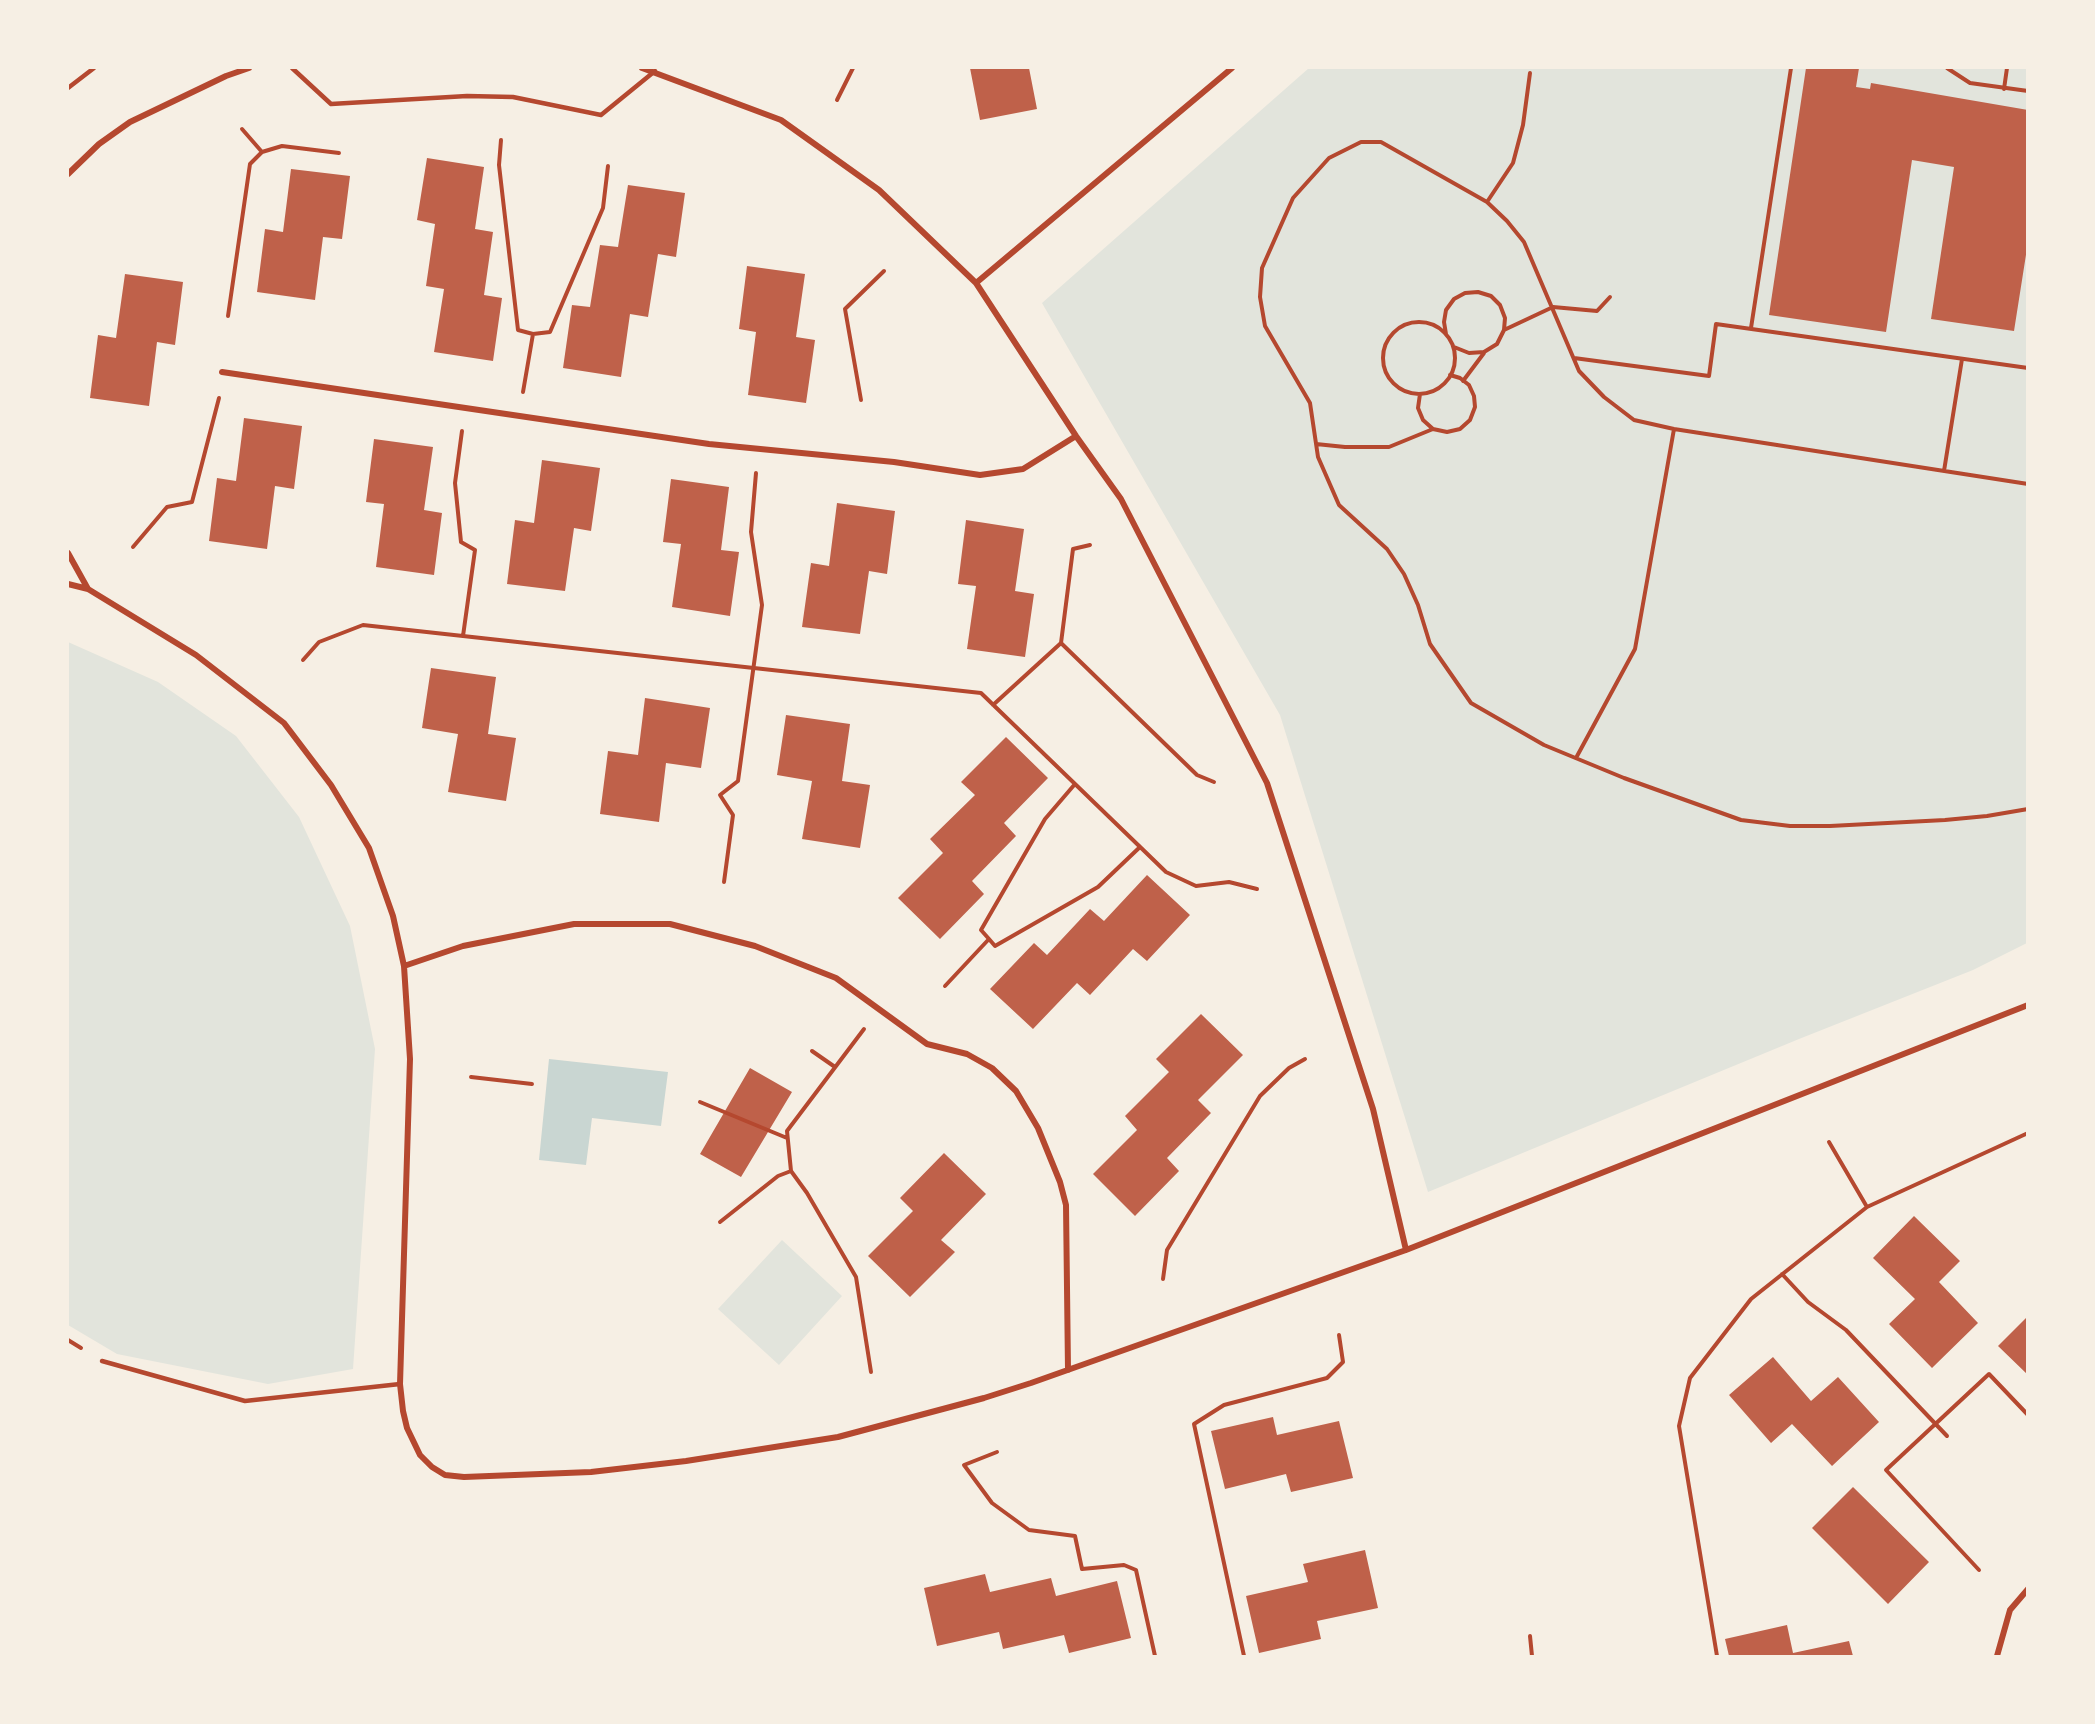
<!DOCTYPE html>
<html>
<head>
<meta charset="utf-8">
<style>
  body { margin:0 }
  #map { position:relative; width:2095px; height:1724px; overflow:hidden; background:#f6efe4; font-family:Figtree,sans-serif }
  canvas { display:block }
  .frame { position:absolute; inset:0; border:69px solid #f6efe4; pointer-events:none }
</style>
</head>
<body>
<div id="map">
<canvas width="2095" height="1724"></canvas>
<div class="frame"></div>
</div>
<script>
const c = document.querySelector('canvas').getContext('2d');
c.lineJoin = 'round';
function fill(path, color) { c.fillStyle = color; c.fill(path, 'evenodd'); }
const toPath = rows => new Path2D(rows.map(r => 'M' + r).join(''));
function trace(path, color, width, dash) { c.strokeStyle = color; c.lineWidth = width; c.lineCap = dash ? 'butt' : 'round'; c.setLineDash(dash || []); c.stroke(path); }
fill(toPath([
  [1309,68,2027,68,2027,943,1973,970,1799,1039,1428,1192,1280,715,1042,303],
  [68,642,158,682,236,736,299,817,350,926,375,1049,353,1369,268,1384,117,1354,68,1325],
  [782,1240,842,1296,779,1365,718,1309]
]), '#e2e4dc');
fill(toPath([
  [549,1059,668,1072,661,1126,592,1118,586,1165,539,1160]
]), '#c9d6d2');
fill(toPath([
  [970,68,1029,68,1037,109,980,120],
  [1806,68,1859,68,1856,87,1870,89,1871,83,2028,110,2028,242,2014,331,1931,319,1954,167,1912,160,1886,332,1769,315],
  [427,158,484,167,475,229,493,232,484,295,502,298,493,361,434,352,444,289,426,286,435,224,417,220],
  [291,169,350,176,342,239,323,237,315,300,257,292,265,229,283,232],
  [628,185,685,193,676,257,658,254,648,317,630,314,621,377,563,368,572,305,590,307,600,245,618,247],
  [747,266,805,274,796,337,815,340,806,403,748,395,756,332,739,329],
  [125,274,183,282,175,345,157,342,149,406,90,398,98,335,116,338],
  [244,418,302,426,294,489,275,486,267,549,209,541,217,478,236,481],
  [374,439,433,447,424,510,442,513,434,575,376,567,384,504,366,502],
  [542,460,600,468,591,531,574,528,565,591,507,584,515,520,534,523],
  [671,479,729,487,721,550,739,552,730,616,672,607,681,544,663,542],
  [837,503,895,511,887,574,869,571,860,634,802,627,811,563,829,566],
  [966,520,1024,529,1015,591,1034,594,1025,657,967,649,976,586,958,584],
  [431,668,496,677,488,734,516,738,506,801,448,792,458,734,422,728],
  [645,698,710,708,701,768,666,763,659,822,600,814,608,751,638,755],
  [786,715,850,724,842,781,870,785,860,848,802,839,812,781,777,775],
  [1006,737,1048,778,1004,823,1016,836,972,881,984,894,940,939,898,898,943,853,930,839,975,795,961,782],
  [1147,875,1190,915,1147,961,1133,949,1090,995,1077,983,1033,1029,990,989,1034,943,1047,955,1090,909,1104,921],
  [1201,1014,1243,1055,1198,1100,1211,1113,1167,1158,1179,1171,1135,1216,1093,1174,1137,1130,1125,1116,1169,1072,1156,1059],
  [750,1068,792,1092,741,1177,700,1154],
  [944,1153,986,1194,941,1240,955,1252,910,1297,868,1256,913,1211,900,1198],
  [1914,1216,1960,1261,1939,1282,1978,1323,1932,1368,1889,1324,1915,1299,1873,1258],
  [2028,1316,2028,1375,1998,1346],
  [1773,1357,1811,1401,1838,1377,1879,1422,1832,1466,1792,1424,1771,1443,1729,1395],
  [1273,1417,1277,1435,1339,1421,1353,1478,1291,1492,1286,1474,1225,1489,1211,1431],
  [1853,1487,1929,1562,1888,1604,1812,1528],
  [1365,1550,1378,1608,1317,1621,1321,1639,1259,1653,1246,1596,1308,1582,1303,1564],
  [985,1574,990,1592,1051,1578,1056,1596,1117,1581,1131,1638,1069,1653,1064,1635,1003,1649,999,1632,937,1646,924,1588],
  [1787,1625,1793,1653,1849,1641,1853,1656,1729,1656,1725,1639]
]), '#bf614a');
trace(toPath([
  [1947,68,1970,83,2028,91],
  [2004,89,2007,68],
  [837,100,853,68],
  [501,140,499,165,518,330,533,334,523,392],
  [262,152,282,146,339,153],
  [1487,202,1513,163,1523,125,1530,73],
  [228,316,250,164,262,152,242,129],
  '1383 358a36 36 0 1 1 72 0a36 36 0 1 1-72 0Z',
  [1751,328,1791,68],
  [1504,330,1553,307,1597,311,1610,297],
  [533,334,550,332,603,208,608,166],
  [1446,334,1444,322,1446,310,1454,299,1465,293,1478,292,1491,296,1500,305,1505,318,1504,330,1497,344,1484,352,1469,353,1454,347],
  [1574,358,1709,376,1716,324,2028,368],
  [1463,381,1484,353],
  [1420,394,1418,408,1423,420,1433,429,1447,432,1460,429,1470,420,1475,407,1474,396,1469,385,1460,378,1450,375],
  [861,400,845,309,884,271],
  [462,431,455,483,461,542,475,550,463,636],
  [1316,444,1345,447,1389,447,1433,429],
  [1944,471,1962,359],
  [2028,484,1674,429,1634,420,1604,397,1579,371,1524,242,1507,221,1487,202,1381,142,1361,142,1329,158,1293,198,1262,268,1260,297,1265,326,1310,403,1318,457,1339,505,1387,549,1404,574,1418,605,1430,644,1471,703,1544,745,1624,778,1741,820,1790,826,1830,826,1945,820,1987,816,2028,809],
  [1090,545,1073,549,1061,643,1197,775,1214,782],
  [133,547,167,507,192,502,219,398],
  [303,660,319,642,363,625,981,693,1166,872,1196,886,1229,882,1257,889],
  [993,705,1061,643],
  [1576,758,1635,649,1674,429],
  [724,882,733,815,720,795,738,781,762,605,751,532,756,473],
  [989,939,995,946,1098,887,1140,847],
  [945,986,989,939,981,930,1045,819,1075,784],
  [864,1029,787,1131,791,1171,807,1193,856,1277,871,1372],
  [812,1051,835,1067],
  [471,1077,532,1084],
  [700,1102,787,1138],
  [1829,1142,1867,1207],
  [720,1222,778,1176,791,1171],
  [1782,1274,1808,1302,1846,1330,1947,1436],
  [1163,1279,1167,1250,1260,1096,1289,1068,1305,1059],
  [68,1340,81,1348],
  [997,1452,964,1465,992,1503,1029,1530,1075,1536,1082,1569,1124,1565,1136,1570,1155,1656],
  [1979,1570,1886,1470,1989,1374,2028,1415],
  [1530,1636,1532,1656],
  [1244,1656,1194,1424,1224,1405,1327,1378,1343,1362,1339,1335],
  [1717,1656,1679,1426,1690,1378,1751,1299,1867,1207,2028,1133]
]), '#b5482f', 4);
trace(toPath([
  [292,68,331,104,467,96,513,97,601,115,655,71],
  [68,88,94,68],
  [102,1361,245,1401,400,1384]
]), '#b5482f', 4.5);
trace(toPath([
  [642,68,781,120,879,190,976,283,1076,436,1121,499,1267,783,1373,1109,1406,1250],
  [68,174,99,144,130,122,226,76,249,68],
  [976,283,1232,68],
  [222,372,709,444,894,462,980,475,1023,469,1076,436],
  [68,553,88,589],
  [68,584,88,589,196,655,284,723,331,785,369,848,393,916,404,966,410,1059,400,1384,403,1411,407,1428,420,1455,432,1467,445,1475,464,1477,591,1472,686,1461,838,1437,984,1398,1031,1383,1406,1250,2028,1005],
  [404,966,463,946,574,924,670,924,755,946,836,978,927,1044,967,1054,992,1068,1016,1091,1038,1128,1060,1182,1066,1205,1068,1370],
  [1997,1656,2010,1610,2028,1589]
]), '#b5482f', 6);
</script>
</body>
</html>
